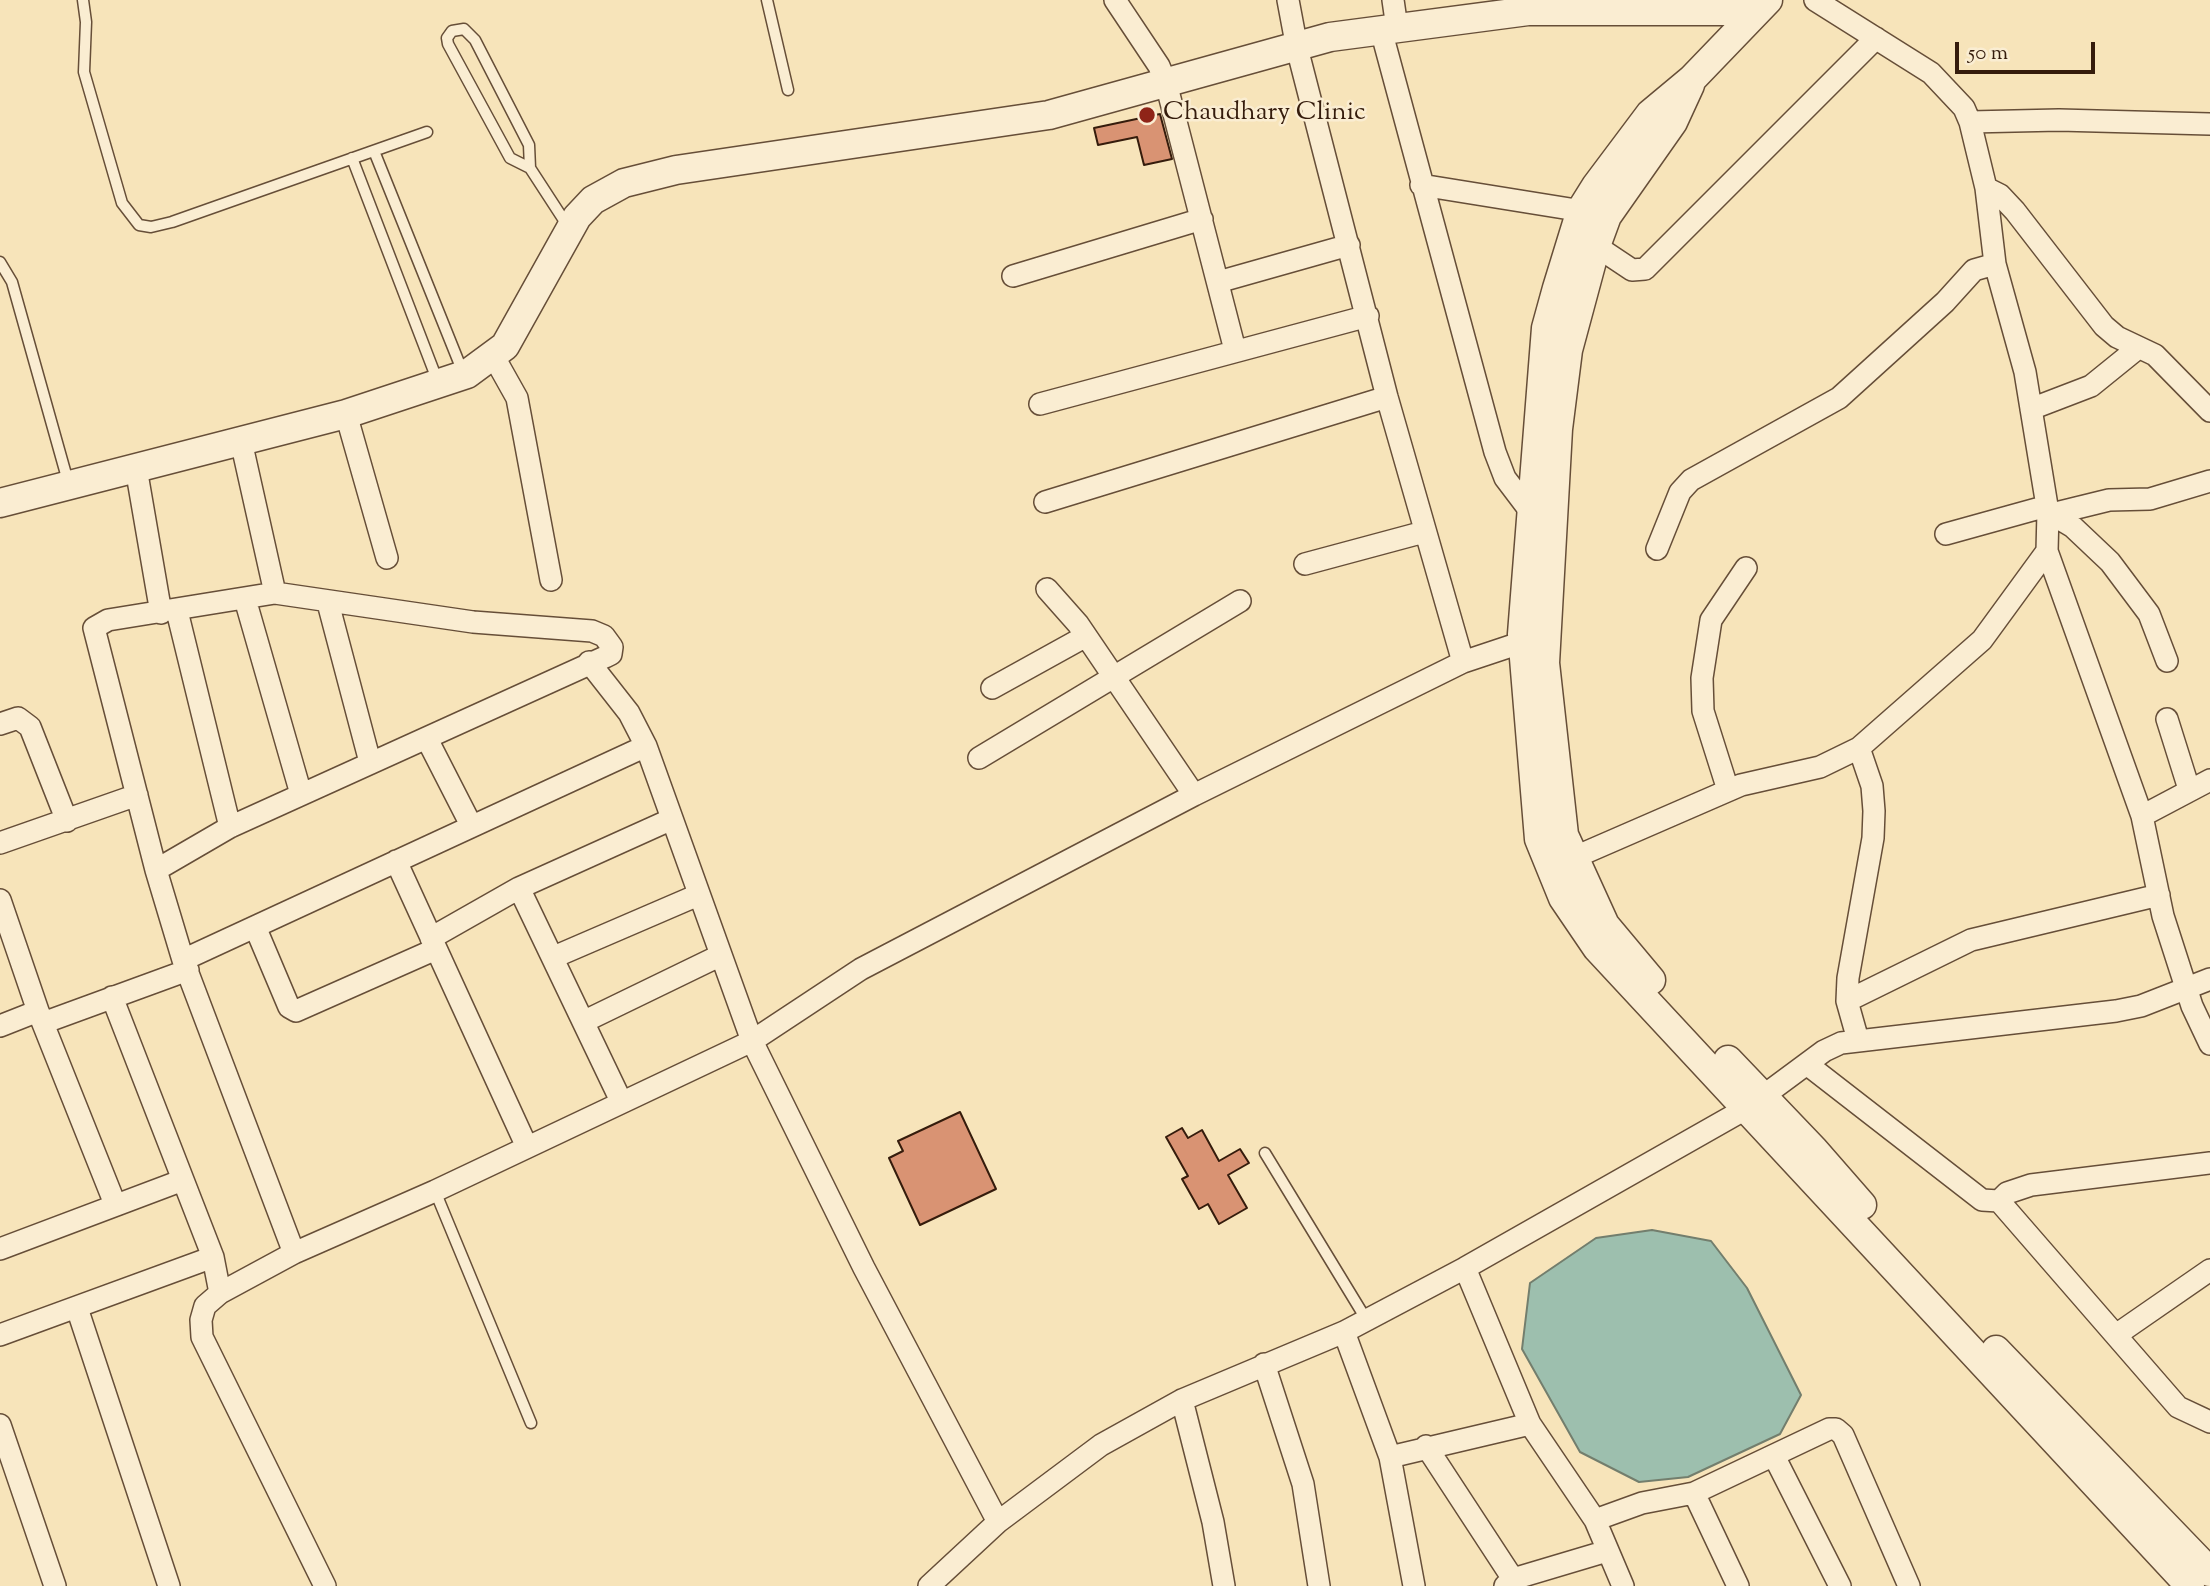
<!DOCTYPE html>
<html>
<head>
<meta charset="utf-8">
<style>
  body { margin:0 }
  #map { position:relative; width:2210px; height:1586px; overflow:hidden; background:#f7e4ba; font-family:"Sorts Mill Goudy",serif }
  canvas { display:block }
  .scale { position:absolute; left:1955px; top:42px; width:140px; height:32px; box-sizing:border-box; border:4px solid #351c0c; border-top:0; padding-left:9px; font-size:21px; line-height:24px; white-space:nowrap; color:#351c0c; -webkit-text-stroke:5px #faedd2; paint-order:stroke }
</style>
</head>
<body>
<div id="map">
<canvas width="2210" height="1586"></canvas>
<div class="scale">50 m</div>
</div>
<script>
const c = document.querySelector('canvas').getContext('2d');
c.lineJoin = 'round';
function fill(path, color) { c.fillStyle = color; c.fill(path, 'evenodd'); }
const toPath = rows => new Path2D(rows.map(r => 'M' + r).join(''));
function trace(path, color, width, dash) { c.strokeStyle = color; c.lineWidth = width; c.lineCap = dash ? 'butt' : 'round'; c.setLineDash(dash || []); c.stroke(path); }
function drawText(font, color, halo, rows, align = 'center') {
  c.font = font + ' "Sorts Mill Goudy",serif'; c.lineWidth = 5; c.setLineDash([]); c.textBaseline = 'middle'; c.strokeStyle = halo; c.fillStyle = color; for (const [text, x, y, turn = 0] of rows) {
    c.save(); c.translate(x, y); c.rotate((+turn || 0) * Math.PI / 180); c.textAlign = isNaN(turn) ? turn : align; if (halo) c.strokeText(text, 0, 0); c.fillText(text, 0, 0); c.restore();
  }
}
const water = toPath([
  [1652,1230,1711,1241,1747,1288,1801,1395,1780,1434,1688,1477,1639,1482,1580,1452,1522,1349,1530,1283,1596,1238,1652,1230]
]);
fill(water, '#9dbfae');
trace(water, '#737e6d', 2);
const building = toPath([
  [1160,114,1172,159,1144,165,1137,137,1098,145,1094,128,1160,114],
  [960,1112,996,1189,920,1225,889,1158,903,1151,898,1141,960,1112],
  [1182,1128,1188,1138,1202,1130,1219,1161,1240,1149,1249,1163,1228,1175,1247,1208,1219,1224,1208,1204,1199,1209,1182,1179,1188,1176,1166,1137,1182,1128]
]);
fill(building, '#d99373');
trace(building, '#351c0c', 2);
const service = toPath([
  [83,0,86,22,84,72,122,203,139,225,151,227,172,222,427,132],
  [767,0,788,90],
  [464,29,475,40,529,145,530,168,510,158,448,44,447,38,452,31,464,29],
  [374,151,464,375],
  [352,158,438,382],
  [530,168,569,228],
  [0,262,12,282,69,485],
  [1265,1153,1366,1319],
  [435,1191,531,1423]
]);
const minor = toPath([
  [1115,0,1159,66,1166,83,1235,350],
  [1288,0,1297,48,1387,397,1463,662],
  [1393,0,1397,28],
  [1815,0,1931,73,1964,108,1970,122,1986,188,1995,264,2025,372,2048,512,2047,551,2142,816,2163,916,2192,1006,2210,1044],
  [1381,30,1495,452,1505,478,1530,511],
  [1970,122,2059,120,2210,124],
  [1421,185,1595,213],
  [1986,188,2000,195,2015,211,2104,326,2117,337,2155,355,2210,411],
  [1596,246,1632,270,1645,269,1876,38],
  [1013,276,1202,219],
  [1218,282,1349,245],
  [494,357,517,398,551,580],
  [1040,404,1368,316],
  [2031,409,2091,386,2138,348],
  [346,414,387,558],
  [241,441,275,593],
  [136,468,161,613],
  [1045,502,1387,397],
  [2048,512,2073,527,2110,562,2149,614,2167,661],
  [2052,514,2109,500,2150,499,2210,481],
  [1946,534,2047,506],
  [1657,549,1680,492,1691,480,1839,398,1945,302,1974,270,1995,264],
  [1305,564,1424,532],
  [1047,589,1078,624,1194,795],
  [245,599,301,794],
  [328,603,370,762],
  [177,611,230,827],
  [589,662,629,713,646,746,752,1041,864,1268,998,1522],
  [992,688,1086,636],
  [2167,719,2189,789],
  [0,724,18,718,30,727,67,821],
  [427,739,471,825],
  [979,758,1240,601],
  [1728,790,1703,711,1702,678,1711,620,1746,568],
  [2142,816,2210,780],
  [0,843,137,795],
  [1573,858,1741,785,1820,767,1859,748,1982,640,2047,551],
  [396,861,527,1147],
  [156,870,230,827,605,657,611,654,612,647,604,636,592,631,473,622,275,593,108,620,94,628,156,870,183,960,294,1253],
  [519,888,621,1101],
  [0,900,38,1011,115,1204],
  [256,929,289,1007,296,1011,436,949],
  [431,938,519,888,672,819],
  [554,957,698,895],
  [183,960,646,746],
  [112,997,213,1257,220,1293],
  [1847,1001,1971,940,2159,895],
  [585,1021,719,956],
  [43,1023,188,970],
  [0,1026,38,1011],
  [1858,1040,1847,1001,1848,978,1873,838,1874,811,1872,786,1859,748],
  [1808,1065,1982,1200,1999,1201,2007,1193,2031,1185,2210,1163],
  [1999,1201,2178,1407,2210,1422],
  [0,1249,183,1180],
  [1465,1268,1530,1424,1595,1520,1623,1586],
  [77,1308,169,1586],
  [1344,1332,1390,1457,1414,1586],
  [0,1335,213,1257],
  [2116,1335,2210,1270],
  [1264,1364,1303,1484,1319,1586],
  [1182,1400,1213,1522,1224,1586],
  [0,1425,55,1586],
  [1426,1446,1513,1579],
  [1774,1456,1840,1586],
  [1390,1457,1530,1424],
  [1694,1493,1738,1586],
  [1595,1520,1642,1503,1694,1493,1829,1429,1836,1429,1843,1435,1909,1586],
  [325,1586,202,1337,201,1320,205,1306,220,1293,294,1253,435,1191,752,1041,861,969,1194,795,1463,662,1523,642,1537,641],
  [929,1586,998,1522,1101,1445,1182,1400,1344,1332,1465,1268,1747,1108,1824,1051,1841,1043,2116,1011,2141,1006,2210,979],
  [1505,1586,1513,1579,1607,1551]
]);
const tertiary = toPath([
  [1768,0,1692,79,1650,114,1596,186,1581,210,1557,288,1546,328,1522,634,1539,839,1563,898,1597,948,2190,1586],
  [0,503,346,414,467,374,505,346,577,217,593,200,624,183,676,170,1049,115,1330,37,1528,11,1757,11],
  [1651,980,1605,925,1564,835,1545,663,1558,429,1568,350,1596,246,1607,216,1673,122,1690,85],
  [1728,1060,1814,1150,1862,1205],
  [1996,1350,2210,1572]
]);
trace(service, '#664e38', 13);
trace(minor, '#664e38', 24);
trace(tertiary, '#664e38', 31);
trace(service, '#faedd2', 10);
trace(minor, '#faedd2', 21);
trace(tertiary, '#faedd2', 28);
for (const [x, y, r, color] of [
  [1147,115,9,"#8f2418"]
]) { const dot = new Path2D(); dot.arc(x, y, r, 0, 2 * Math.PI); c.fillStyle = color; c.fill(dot); trace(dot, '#faedd2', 2.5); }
drawText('26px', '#351c0c', '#faedd2', [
  ["Chaudhary Clinic",1163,115]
], 'left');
</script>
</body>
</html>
